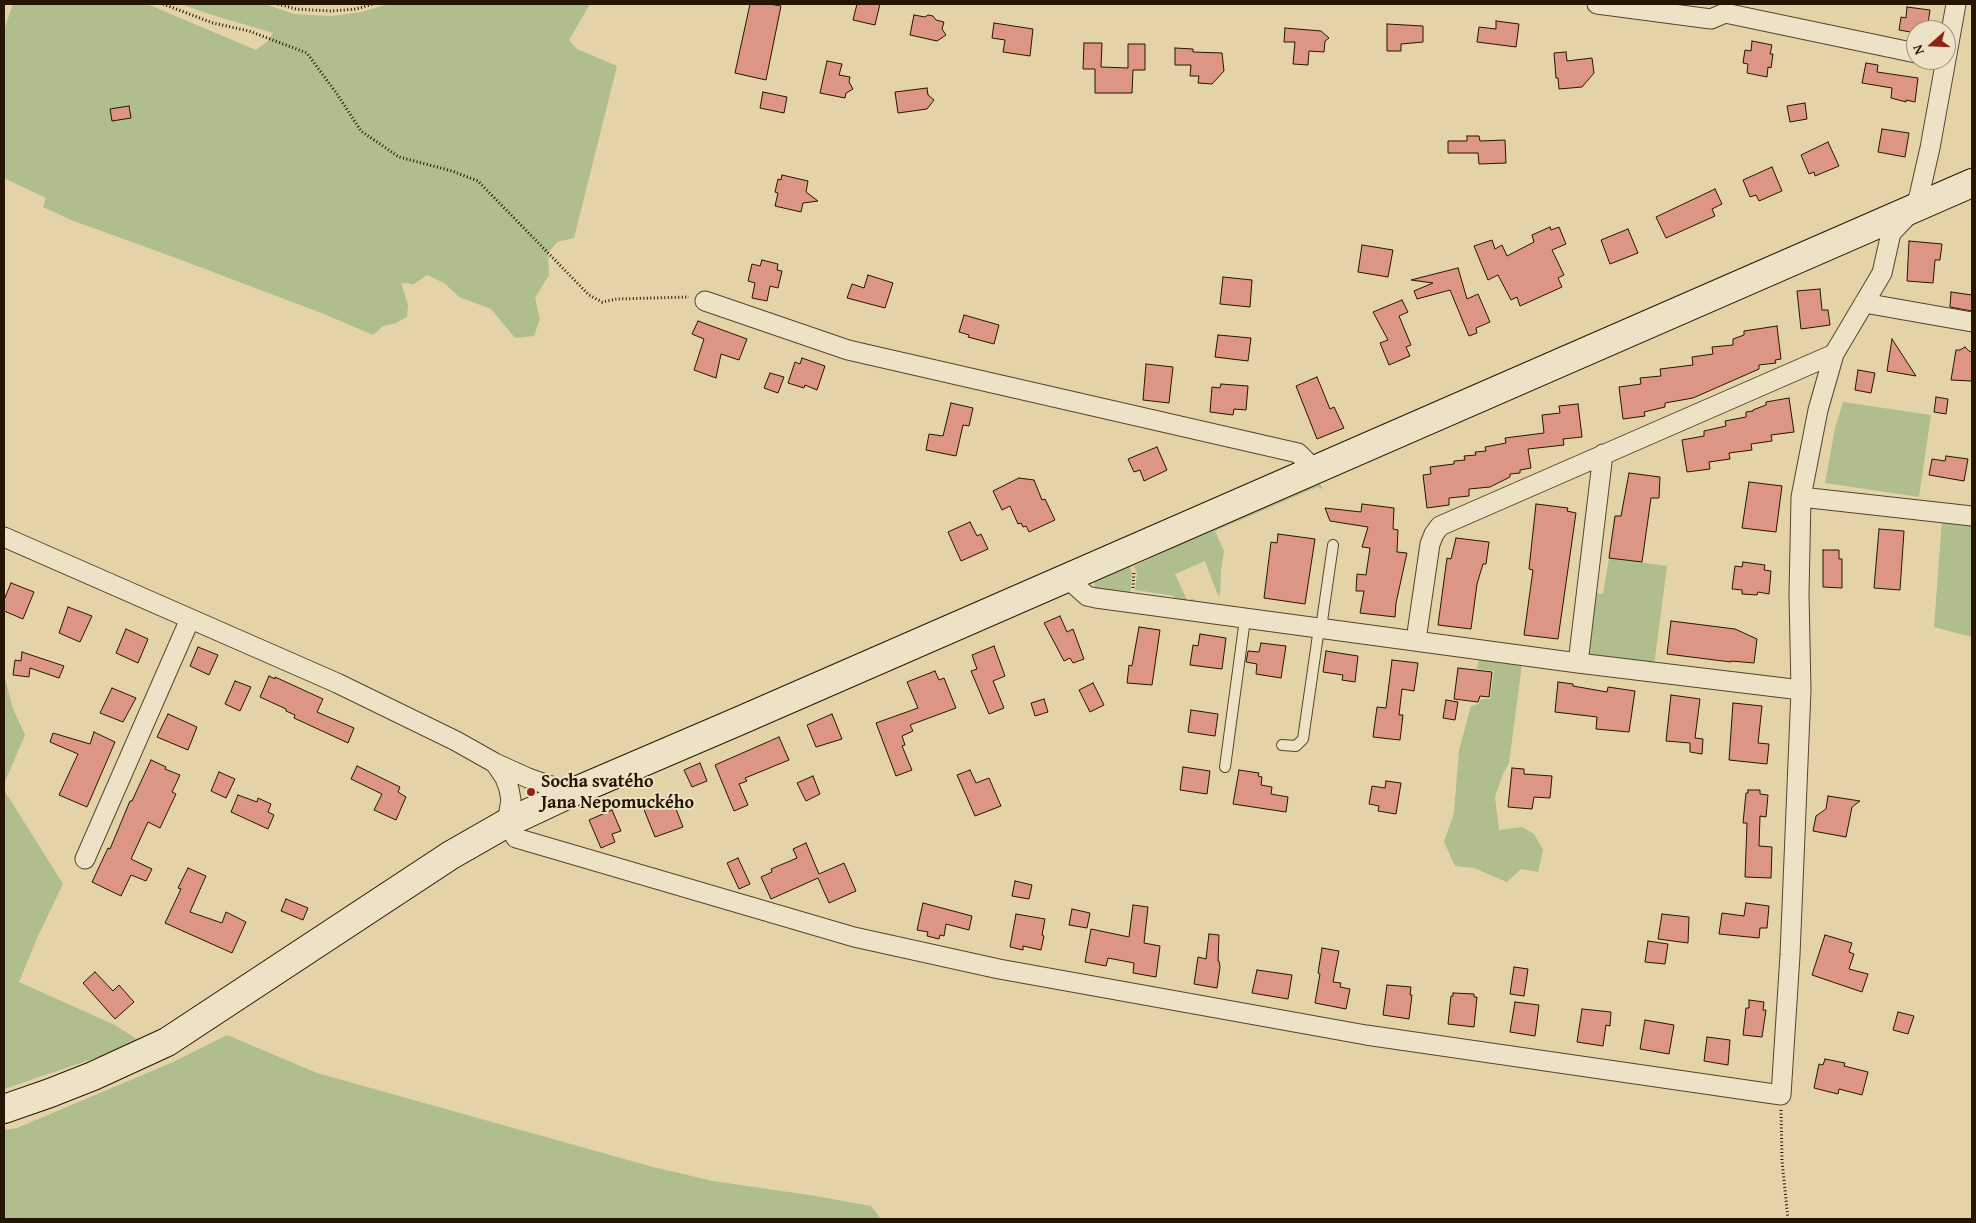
<!DOCTYPE html>
<html>
<head>
<meta charset="utf-8">
<style>
  body { margin:0 }
  #map { position:relative; width:1976px; height:1223px; overflow:hidden; background:#e5d3a8; font-family:"Gentium Book Plus",serif }
  canvas { display:block }
  .frame { position:absolute; inset:0; border:5px solid #251501; pointer-events:none }
  .north { position:absolute; left:1906px; top:20px; width:50px; height:50px; box-sizing:border-box; background:#eee2c6; border:1px solid #9e9077; border-radius:50%; rotate:250deg; font-size:14px; font-weight:700; line-height:20px; text-align:center; color:#251501 }
  .north::after { content:''; display:block; margin:auto; width:18px; height:22px; background:#8f2418; clip-path:polygon(50% 0,100% 100%,50% 72%,0 100%) }
</style>
</head>
<body>
<div id="map">
<canvas width="1976" height="1223"></canvas>
<div class="frame"></div>
<div class="north">N</div>
</div>
<script>
const c = document.querySelector('canvas').getContext('2d');
c.lineJoin = 'round';
function fill(path, color) { c.fillStyle = color; c.fill(path, 'evenodd'); }
const toPath = rows => new Path2D(rows.map(r => 'M' + r).join(''));
function trace(path, color, width, dash) { c.strokeStyle = color; c.lineWidth = width; c.lineCap = dash ? 'butt' : 'round'; c.setLineDash(dash || []); c.stroke(path); }
function drawText(font, color, halo, rows, align = 'center') {
  c.font = font + ' "Gentium Book Plus",serif'; c.lineWidth = 4; c.setLineDash([]); c.textBaseline = 'middle'; c.strokeStyle = halo; c.fillStyle = color; for (const [text, x, y, turn = 0] of rows) {
    c.save(); c.translate(x, y); c.rotate((+turn || 0) * Math.PI / 180); c.textAlign = isNaN(turn) ? turn : align; if (halo) c.strokeText(text, 0, 0); c.fillText(text, 0, 0); c.restore();
  }
}
fill(toPath([
  [13,4,147,4,256,50,268,41,273,33,209,14,181,4,265,4,294,14,332,16,361,12,389,4,590,4,569,40,577,49,617,66,574,238,557,242,548,253,549,275,535,298,540,319,534,336,515,338,491,309,459,297,444,283,427,275,414,284,401,283,408,305,407,317,396,323,383,326,373,335,324,314,176,258,71,220,43,207,46,198,4,178,4,30],
  [1843,402,1931,415,1919,497,1825,483,1835,428],
  [1318,480,1323,489,1317,487,1215,531,1224,551,1221,571,1220,596,1217,593,1205,561,1175,574,1187,600,1194,599,1196,606,1174,604,1174,596,1135,590,1137,573,1134,566,1164,552,1162,547],
  [1942,520,1972,525,1972,637,1934,627],
  [1609,558,1667,566,1654,666,1595,657,1589,654,1594,593,1603,594],
  [1130,567,1132,573,1130,597,1095,589,1094,582],
  [1479,658,1522,664,1509,763,1503,774,1495,797,1499,830,1522,827,1534,834,1543,850,1538,872,1521,869,1507,882,1474,868,1455,866,1444,842,1454,813,1459,750,1471,706,1478,704,1481,699,1490,699,1494,671,1477,669],
  [4,675,13,709,25,735,4,784],
  [4,790,63,884,38,936,19,982,115,1025,138,1040,125,1048,4,1089],
  [227,1035,317,1073,653,1167,713,1181,816,1196,871,1206,881,1219,4,1219,4,1130,17,1128,173,1062]
]), '#afbe8c');
const building = toPath([
  [750,4,770,4,781,6,766,80,735,73,750,4],
  [857,4,880,4,875,25,853,20,857,4],
  [1907,7,1930,10,1927,30,1916,30,1916,33,1899,30,1901,17,1906,18,1907,7],
  [914,15,925,17,928,15,933,16,936,20,944,22,942,29,946,35,937,41,910,35,914,15],
  [1496,21,1519,24,1516,47,1477,42,1479,27,1496,29,1496,21],
  [994,23,1033,29,1030,56,1003,52,1005,40,992,38,994,23],
  [1387,24,1423,26,1423,42,1401,44,1401,51,1387,51,1387,24],
  [1285,28,1321,31,1329,38,1325,41,1324,52,1309,51,1308,65,1293,64,1295,42,1284,42,1285,28],
  [1752,41,1772,45,1770,54,1773,54,1771,68,1768,67,1767,77,1747,73,1748,64,1743,63,1745,50,1751,51,1752,41],
  [1084,43,1102,43,1101,67,1128,68,1128,44,1145,44,1145,70,1133,70,1132,93,1095,93,1095,69,1083,69,1084,43],
  [1175,48,1193,49,1193,52,1222,53,1224,71,1212,84,1198,83,1199,76,1190,76,1191,65,1175,65,1175,48],
  [1566,52,1567,61,1592,58,1594,73,1582,87,1559,89,1558,78,1556,78,1554,53,1566,52],
  [827,61,842,64,839,75,850,77,849,82,853,89,846,93,845,98,820,93,827,61],
  [1866,63,1878,65,1877,72,1918,78,1915,102,1906,100,1906,102,1891,98,1892,88,1862,83,1866,63],
  [927,88,928,95,934,100,927,109,898,113,895,92,927,88],
  [763,92,787,97,784,113,760,108,763,92],
  [1805,103,1807,119,1790,122,1787,106,1805,103],
  [129,106,131,118,112,121,110,109,129,106],
  [1882,129,1909,133,1905,157,1878,152,1882,129],
  [1467,136,1479,136,1480,141,1505,140,1506,163,1479,164,1478,153,1448,153,1448,141,1467,141,1467,136],
  [1828,142,1839,166,1815,176,1814,172,1809,174,1801,155,1828,142],
  [1772,167,1782,191,1759,201,1756,195,1750,197,1743,180,1772,167],
  [782,175,808,181,806,192,818,201,803,203,801,212,775,206,778,193,775,192,778,179,781,180,782,175],
  [1715,189,1722,204,1712,209,1715,216,1666,238,1656,217,1715,189],
  [1550,227,1551,230,1559,227,1566,244,1552,250,1564,275,1558,278,1562,287,1520,306,1517,297,1511,300,1498,275,1488,280,1474,246,1492,240,1495,249,1502,245,1507,256,1534,242,1532,235,1550,227],
  [1628,229,1638,253,1610,264,1601,240,1628,229],
  [1909,241,1942,244,1940,260,1935,260,1933,283,1907,281,1909,241],
  [1362,245,1393,250,1388,277,1358,272,1362,245],
  [762,260,778,264,777,270,782,271,778,288,770,286,767,301,752,298,755,283,748,281,752,264,760,266,762,260],
  [1458,268,1467,299,1478,294,1490,322,1476,328,1477,333,1469,336,1450,290,1417,299,1414,291,1433,283,1411,280,1458,268],
  [868,275,893,283,885,308,847,298,852,284,864,288,868,275],
  [1223,277,1252,280,1250,307,1220,304,1223,277],
  [1820,289,1822,310,1828,310,1830,325,1801,329,1797,291,1820,289],
  [1951,292,1972,295,1972,311,1950,307,1951,292],
  [1402,300,1408,312,1399,316,1411,345,1406,347,1410,356,1389,365,1380,343,1388,340,1373,312,1402,300],
  [964,315,999,325,994,344,968,337,969,335,959,332,964,315],
  [698,321,747,339,739,360,721,354,716,378,694,370,704,339,692,334,698,321],
  [1777,326,1781,359,1775,360,1776,363,1759,365,1759,369,1693,398,1665,403,1665,407,1644,412,1645,416,1623,419,1619,387,1641,384,1640,378,1661,376,1660,369,1693,365,1692,357,1713,354,1712,347,1733,345,1733,339,1744,335,1744,331,1777,326],
  [1218,335,1251,338,1248,361,1215,357,1218,335],
  [1892,339,1916,376,1887,371,1892,339],
  [1965,347,1969,351,1972,352,1972,381,1951,380,1956,350,1960,350,1965,347],
  [802,358,825,366,817,390,805,385,804,388,788,383,795,362,800,364,802,358],
  [1146,364,1173,367,1169,403,1143,400,1146,364],
  [1858,370,1875,373,1871,393,1855,390,1858,370],
  [770,373,784,377,778,393,764,388,770,373],
  [1317,377,1330,409,1334,407,1344,428,1317,439,1296,386,1317,377],
  [1221,384,1248,386,1246,410,1234,409,1233,415,1210,412,1212,387,1220,388,1221,384],
  [1936,397,1948,399,1946,414,1934,412,1936,397],
  [1789,398,1794,432,1771,435,1772,441,1751,444,1752,450,1729,453,1730,459,1709,462,1710,469,1687,472,1682,440,1704,436,1704,431,1726,426,1725,421,1746,417,1746,412,1753,411,1753,410,1766,405,1766,402,1789,398],
  [951,403,973,408,969,426,963,425,956,456,926,450,929,434,943,436,951,403],
  [1578,404,1582,437,1563,439,1564,445,1528,449,1531,468,1520,470,1520,473,1510,474,1510,477,1490,487,1469,489,1469,496,1449,498,1449,505,1427,508,1423,475,1431,474,1430,467,1454,464,1454,461,1465,460,1464,456,1476,455,1475,452,1486,451,1485,447,1506,443,1505,438,1544,433,1542,415,1560,413,1559,406,1578,404],
  [1157,447,1167,470,1144,481,1140,470,1134,472,1128,459,1157,447],
  [1946,456,1968,459,1964,481,1929,475,1932,459,1945,461,1946,456],
  [1629,473,1660,477,1659,498,1651,498,1642,562,1609,558,1615,516,1621,516,1629,473],
  [1019,478,1034,480,1042,500,1045,499,1055,520,1029,532,1026,526,1023,527,1021,523,1018,524,1010,506,1002,510,993,491,1019,478],
  [1749,482,1782,486,1776,532,1742,528,1749,482],
  [1362,504,1394,508,1393,529,1398,530,1397,552,1407,553,1396,603,1395,617,1360,613,1364,591,1356,591,1357,574,1366,575,1370,548,1362,547,1368,527,1330,521,1325,508,1361,512,1362,504],
  [1536,504,1568,508,1567,511,1576,513,1558,639,1524,635,1533,570,1529,569,1536,504],
  [970,522,977,536,981,534,988,549,961,561,948,532,970,522],
  [1879,529,1904,531,1900,590,1874,588,1879,529],
  [1278,534,1315,539,1305,604,1264,598,1271,542,1277,543,1278,534],
  [1456,538,1489,542,1486,564,1483,564,1477,584,1471,629,1438,625,1447,558,1451,559,1456,538],
  [1823,550,1839,550,1839,559,1842,559,1842,588,1823,587,1823,550],
  [1743,562,1765,565,1764,570,1771,571,1769,594,1758,592,1757,595,1742,594,1742,590,1732,589,1735,566,1742,567,1743,562],
  [11,583,34,592,23,619,4,611,4,600,11,583],
  [68,607,92,616,80,642,59,633,68,607],
  [1060,616,1067,632,1073,629,1084,659,1073,663,1070,658,1064,661,1044,623,1060,616],
  [1671,621,1735,629,1757,639,1754,663,1731,661,1731,662,1667,654,1671,621],
  [1139,627,1160,630,1152,685,1127,683,1129,665,1132,666,1139,627],
  [126,629,148,639,138,663,116,653,126,629],
  [1200,634,1226,638,1222,669,1190,665,1193,645,1198,646,1200,634],
  [1261,643,1286,646,1281,678,1256,674,1257,664,1246,662,1248,651,1259,652,1261,643],
  [994,646,1005,676,993,681,1004,708,989,714,971,671,977,669,972,655,994,646],
  [198,647,218,655,209,675,190,666,198,647],
  [1326,651,1358,656,1355,682,1342,680,1343,675,1323,672,1326,651],
  [22,652,64,666,59,678,30,668,29,677,13,675,15,660,21,661,22,652],
  [1392,660,1418,663,1414,691,1402,689,1399,715,1403,715,1400,740,1373,737,1377,707,1386,708,1392,660],
  [1458,668,1492,672,1489,697,1480,696,1478,702,1454,699,1458,668],
  [935,671,939,680,944,678,956,708,910,725,913,731,902,736,905,745,902,746,912,770,896,776,876,723,918,708,907,682,935,671],
  [269,676,275,679,275,677,323,699,317,712,354,728,348,743,294,718,295,715,286,711,286,709,260,697,269,676],
  [235,681,251,687,240,711,225,704,235,681],
  [1558,682,1573,684,1573,686,1607,692,1608,687,1635,691,1629,732,1596,729,1597,717,1555,712,1558,682],
  [1093,683,1104,705,1090,712,1079,690,1093,683],
  [112,688,136,698,123,722,100,713,112,688],
  [1671,695,1700,699,1695,738,1703,739,1702,754,1690,752,1690,743,1666,741,1671,695],
  [1044,699,1048,712,1035,716,1031,703,1044,699],
  [1446,700,1458,702,1455,720,1443,718,1446,700],
  [1733,703,1762,706,1758,743,1769,744,1767,764,1729,760,1733,703],
  [1191,710,1218,714,1215,736,1188,732,1191,710],
  [168,714,197,727,188,750,157,737,168,714],
  [832,714,842,739,816,747,807,725,832,714],
  [94,732,115,742,87,807,59,795,78,754,50,742,53,733,90,744,94,732],
  [779,737,789,760,745,778,747,781,739,784,748,805,734,811,715,765,779,737],
  [151,760,166,767,165,769,180,775,172,792,176,794,160,828,148,822,131,859,152,869,146,881,131,875,121,896,92,882,108,848,110,849,130,801,132,801,151,760],
  [700,763,707,781,692,787,684,770,700,763],
  [357,766,400,787,398,792,406,797,396,820,374,810,382,794,351,779,357,766],
  [1183,767,1210,771,1207,794,1180,790,1183,767],
  [1512,768,1524,769,1524,774,1552,776,1550,798,1534,797,1532,809,1508,807,1512,768],
  [970,770,976,783,989,778,1001,806,975,816,957,775,970,770],
  [1239,770,1259,773,1258,776,1262,777,1261,785,1272,787,1271,794,1288,797,1286,812,1233,804,1239,770],
  [219,772,235,779,226,798,211,791,219,772],
  [813,776,820,794,806,801,797,783,813,776],
  [1386,781,1401,783,1396,814,1378,811,1379,806,1369,804,1372,786,1385,788,1386,781],
  [1748,790,1760,790,1760,794,1768,795,1766,817,1760,816,1759,846,1772,847,1771,878,1745,877,1747,823,1743,823,1746,793,1748,793,1748,790],
  [238,795,257,802,258,798,271,804,268,812,274,815,268,829,231,812,238,795],
  [671,796,683,827,655,837,643,807,671,796],
  [1828,796,1860,801,1852,807,1846,837,1813,831,1816,816,1826,809,1828,796],
  [612,810,621,831,612,834,615,842,601,848,589,820,612,810],
  [806,843,819,874,844,863,856,891,829,903,818,878,771,899,761,877,772,872,771,869,797,858,793,849,806,843],
  [738,858,750,884,739,889,727,863,738,858],
  [188,868,206,876,190,912,222,923,226,912,246,922,232,953,165,923,181,889,178,888,188,868],
  [1015,881,1032,885,1029,899,1012,896,1015,881],
  [286,899,308,908,303,920,281,911,286,899],
  [923,903,972,916,969,930,946,924,944,936,940,935,939,939,927,936,928,932,917,930,923,903],
  [1746,903,1769,906,1767,928,1760,928,1759,938,1719,934,1722,913,1744,916,1746,903],
  [1133,905,1148,907,1144,943,1160,946,1156,977,1133,973,1134,963,1108,958,1106,966,1085,962,1091,929,1129,937,1133,905],
  [1072,909,1090,913,1087,928,1069,925,1072,909],
  [1016,914,1045,919,1042,935,1044,936,1041,950,1023,946,1023,950,1010,947,1016,914],
  [1662,914,1689,917,1688,943,1658,939,1662,914],
  [1209,934,1219,935,1218,961,1219,961,1220,967,1217,988,1194,984,1198,957,1206,959,1209,934],
  [1825,935,1852,943,1849,952,1854,954,1849,969,1868,974,1862,992,1812,975,1825,935],
  [1648,941,1668,944,1665,964,1645,962,1648,941],
  [1322,948,1339,951,1333,982,1341,983,1340,987,1350,989,1346,1009,1315,1003,1320,974,1318,973,1322,948],
  [1514,967,1528,969,1524,996,1510,994,1514,967],
  [1257,970,1292,975,1288,999,1252,993,1257,970],
  [95,972,113,991,119,985,134,1002,115,1019,83,983,95,972],
  [1387,985,1411,987,1410,995,1412,995,1409,1019,1383,1015,1387,985],
  [1453,993,1474,994,1474,997,1477,997,1474,1027,1448,1024,1451,996,1453,996,1453,993],
  [1749,1000,1764,1002,1763,1010,1766,1010,1762,1037,1743,1035,1746,1008,1749,1008,1749,1000],
  [1515,1002,1539,1005,1535,1036,1510,1032,1515,1002],
  [1582,1009,1611,1012,1610,1026,1606,1025,1603,1046,1577,1042,1582,1009],
  [1898,1012,1914,1016,1908,1034,1893,1030,1898,1012],
  [1645,1020,1674,1025,1669,1054,1640,1049,1645,1020],
  [1707,1037,1730,1040,1728,1065,1704,1061,1707,1037],
  [1825,1059,1845,1063,1844,1066,1868,1072,1862,1095,1839,1089,1838,1094,1814,1088,1819,1064,1823,1065,1825,1059]
]);
fill(building, '#dd9585');
trace(building, '#251501', 1);
const lane = toPath([
  [1321,628,1333,545],
  [1282,745,1296,746,1303,739,1319,628],
  [1225,767,1245,619]
]);
const street = toPath([
  [1597,4,1711,19,1725,13,1916,53],
  [705,301,848,350,1298,453,1315,470],
  [1864,303,1972,322],
  [1801,497,1972,516],
  [4,537,337,683,456,741,495,763,505,778,509,789,511,800,507,823,516,838,854,937,999,969,1366,1035,1781,1095,1790,955,1801,690,1799,594,1801,497,1818,410,1834,354,1882,273,1891,233,1914,209,1919,196,1930,148,1956,4],
  [1069,577,1077,587,1087,596,1096,598,1578,663,1801,690],
  [1416,640,1430,544,1434,534,1440,526,1834,354],
  [1578,663,1603,454],
  [495,763,528,778,571,793],
  [85,859,190,619]
]);
const secondary = toPath([
  [4,1109,50,1093,93,1076,167,1042,451,855,507,823,571,793,739,721,1972,183]
]);
trace(lane, '#55442b', 12);
trace(street, '#55442b', 21);
trace(secondary, '#251501', 30);
trace(toPath([
  [163,4,213,23,249,31,307,53,337,94,361,131,399,157,452,171,478,181,589,295,602,302,617,299,689,297],
  [278,4,296,9,331,11,356,9,373,4],
  [1133,588,1134,571],
  [1781,1110,1782,1161,1788,1219]
]), '#251501', 3, [1, 2.5]);
trace(lane, '#eee2c6', 10);
trace(street, '#eee2c6', 19);
trace(secondary, '#eee2c6', 28);
for (const [x, y, r, color] of [
  [531,792,5,"#8f2418"]
]) { const dot = new Path2D(); dot.arc(x, y, r, 0, 2 * Math.PI); c.fillStyle = color; c.fill(dot); trace(dot, '#eee2c6', 2); }
drawText('bold 18px', '#251501', '#eee2c6', [
  ["Socha svatého",541,782],
  ["Jana Nepomuckého",541,803]
], 'left');
</script>
</body>
</html>
